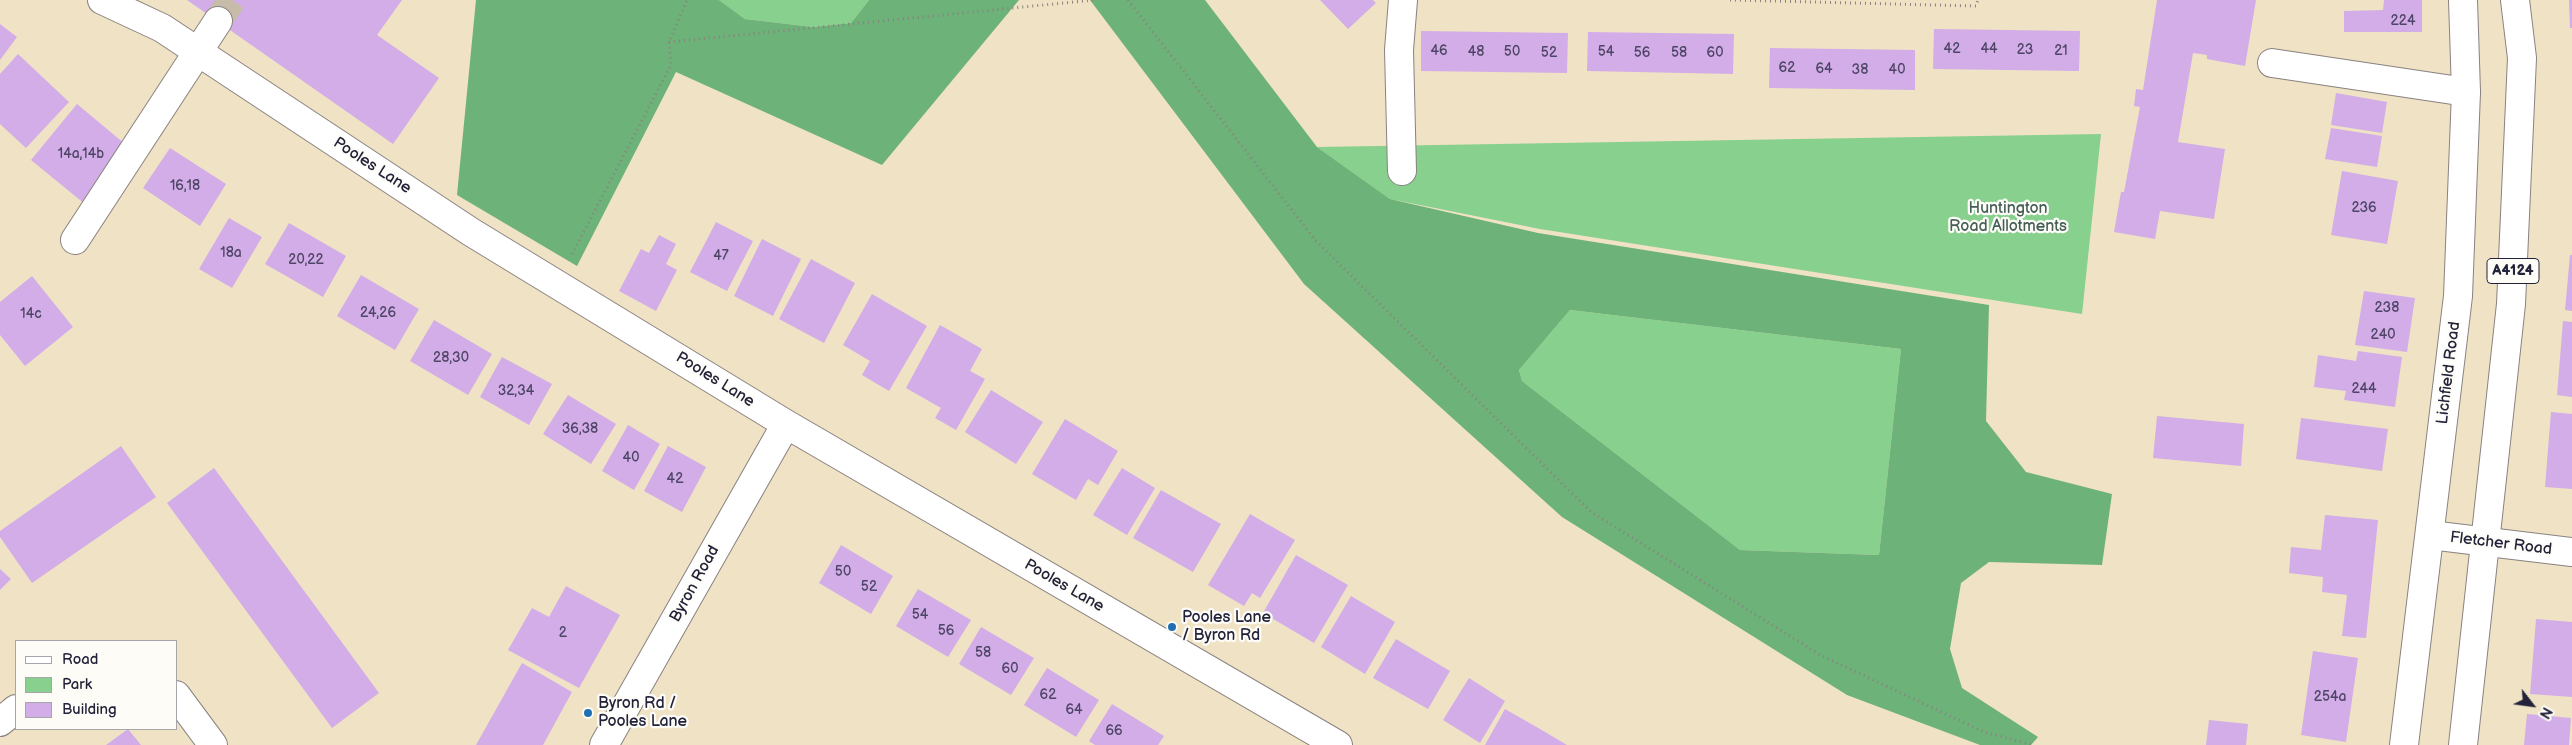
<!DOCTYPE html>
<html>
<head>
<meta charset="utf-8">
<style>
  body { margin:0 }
  #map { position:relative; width:2572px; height:745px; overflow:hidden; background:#f0e2c4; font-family:"Balsamiq Sans",sans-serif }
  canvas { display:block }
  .legend { position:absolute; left:15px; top:640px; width:162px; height:90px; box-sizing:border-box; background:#fdfcf7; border:1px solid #a5a5ac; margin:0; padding:6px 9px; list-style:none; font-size:15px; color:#22223b }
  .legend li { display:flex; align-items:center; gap:10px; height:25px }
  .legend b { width:25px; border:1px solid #a5a5ac }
  .north { position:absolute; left:2507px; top:680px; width:50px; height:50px; -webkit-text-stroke:4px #fdfcf7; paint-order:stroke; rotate:120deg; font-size:14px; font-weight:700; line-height:20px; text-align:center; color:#22223b }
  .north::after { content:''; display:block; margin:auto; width:18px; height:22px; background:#22223b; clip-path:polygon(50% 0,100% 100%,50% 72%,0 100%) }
</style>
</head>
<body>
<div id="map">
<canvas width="2572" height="745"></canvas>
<ul class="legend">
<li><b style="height:6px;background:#fff"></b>Road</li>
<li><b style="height:14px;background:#87d08d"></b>Park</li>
<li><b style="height:14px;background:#d2ade8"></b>Building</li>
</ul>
<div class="north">N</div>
</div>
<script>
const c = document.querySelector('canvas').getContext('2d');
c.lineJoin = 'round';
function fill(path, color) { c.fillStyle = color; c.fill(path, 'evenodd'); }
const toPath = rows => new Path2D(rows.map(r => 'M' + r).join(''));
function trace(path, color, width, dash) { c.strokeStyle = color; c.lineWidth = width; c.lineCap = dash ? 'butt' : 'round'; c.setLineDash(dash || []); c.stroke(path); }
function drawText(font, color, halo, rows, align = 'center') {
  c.font = font + ' "Balsamiq Sans",sans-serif'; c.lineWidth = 4.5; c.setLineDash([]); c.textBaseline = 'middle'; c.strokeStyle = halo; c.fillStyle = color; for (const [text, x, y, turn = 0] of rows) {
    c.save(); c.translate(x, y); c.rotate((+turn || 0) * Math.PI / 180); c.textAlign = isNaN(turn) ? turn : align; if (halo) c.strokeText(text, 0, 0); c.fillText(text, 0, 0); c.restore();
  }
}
fill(toPath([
  [719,0,869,0,851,23,813,27,745,19],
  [2101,134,2082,314,1540,229,1390,199,1317,147],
  [1570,310,1901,349,1879,555,1740,550,1522,381,1519,370]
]), '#87d08d');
fill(toPath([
  [476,0,719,0,745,19,813,27,851,23,869,0,1019,0,882,165,676,72,577,266,457,195],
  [1090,0,1205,0,1317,147,1390,199,1538,233,1989,305,1986,421,2026,472,2112,494,2102,565,1989,562,1961,583,1950,649,1962,688,2038,737,2031,745,1980,745,1847,695,1562,517,1304,284],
  [1570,310,1901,349,1879,555,1740,550,1522,381,1519,370]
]), '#6db278');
fill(toPath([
  [187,0,402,0,377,35,439,78,393,144],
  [1320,0,1373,0,1376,3,1348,29],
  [2157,0,2256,0,2245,66,2207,59,2207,55,2193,53,2178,142,2225,149,2214,219,2160,211,2155,239,2114,232,2121,192,2124,192,2140,107,2134,106,2136,89,2143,90],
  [2384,0,2422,0,2422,32,2344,32,2344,11,2383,10],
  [2569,0,2572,0,2572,28,2570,28],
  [0,24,17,37,0,60],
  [1934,29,2080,31,2079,71,1933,69],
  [1421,31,1568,33,1567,73,1421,71],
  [1588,32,1734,34,1733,74,1587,71],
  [1770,48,1915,50,1915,90,1769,88],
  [18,54,69,102,26,148,0,124,0,74],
  [2336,93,2387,102,2382,133,2331,125],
  [77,104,131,149,86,205,31,160],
  [2331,128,2382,136,2377,167,2325,159],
  [170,148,226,184,200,226,143,188],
  [2342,171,2398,181,2387,244,2331,235],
  [229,218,262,237,232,288,199,269],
  [716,222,753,241,727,291,690,272],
  [289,223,346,256,323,297,265,264],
  [659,235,676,244,666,264,677,270,656,311,619,291,641,249,649,253],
  [762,239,801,259,773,316,734,296],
  [2570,255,2572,255,2572,311,2565,310],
  [811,259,855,283,824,343,779,319],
  [361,275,419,309,395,350,337,316],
  [32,276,73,327,25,366,0,335,0,302],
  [2364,291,2415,298,2407,352,2355,345],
  [872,294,927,326,889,391,862,375,870,361,843,345],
  [434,320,492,354,468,395,410,361],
  [2563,321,2572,322,2572,397,2557,395],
  [940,325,982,349,970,371,985,379,956,430,935,418,941,408,906,388],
  [2358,351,2402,357,2395,407,2344,400,2346,391,2314,387,2318,355,2356,361],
  [502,357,552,384,529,425,480,397],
  [991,390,1043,422,1016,464,965,432],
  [568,395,616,424,591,464,543,434],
  [2551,412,2572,414,2572,489,2545,487],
  [2157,416,2244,424,2241,466,2153,458],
  [2301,418,2388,429,2382,471,2296,459],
  [1065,419,1118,451,1098,485,1088,479,1076,500,1032,474],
  [628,425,660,444,634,490,602,471],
  [121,446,156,497,32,583,0,537,0,531],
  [668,446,706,467,682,512,644,491],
  [214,468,379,693,332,728,167,503],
  [1122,468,1155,488,1127,535,1093,515],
  [1161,490,1221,524,1193,572,1133,538],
  [1250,514,1295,540,1260,598,1252,593,1244,606,1208,585],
  [2325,515,2378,520,2366,638,2342,636,2347,595,2322,592,2323,577,2289,573,2291,547,2321,550],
  [841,545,893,576,871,614,819,583],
  [1296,555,1348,585,1314,643,1263,613],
  [0,569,11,579,0,590],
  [566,586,620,615,579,688,508,650,532,608,549,617],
  [918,589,971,620,948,657,896,626],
  [1351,596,1395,622,1365,674,1321,647],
  [2536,619,2572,622,2572,697,2530,694],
  [981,627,1034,658,1011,695,959,664],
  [1396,639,1450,671,1428,709,1373,678],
  [2313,651,2358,658,2346,742,2301,735],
  [522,663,572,692,543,745,476,745],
  [1047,668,1099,700,1076,737,1024,705],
  [1469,678,1505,701,1480,743,1443,720],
  [1112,704,1164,736,1158,745,1095,745,1089,741],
  [1505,709,1540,729,1567,745,1485,745],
  [2527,714,2571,718,2569,745,2524,745],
  [2209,720,2248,724,2246,745,2206,745],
  [128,729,141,745,106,745]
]), '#d2ade8');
trace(toPath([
  [218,21,232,0]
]), '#c7bca9', 28, [28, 14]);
const minor = toPath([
  [102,0,162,28,471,232,786,424,1338,745],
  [2272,63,2466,92],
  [1402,171,1399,50,1403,0],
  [75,240,218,21],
  [2430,535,2572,552],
  [176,695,213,745],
  [0,722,16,709],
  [604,745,786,424]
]);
const major = toPath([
  [2404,745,2458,296,2466,92,2463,0],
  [2463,745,2511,304,2522,58,2515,0]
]);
trace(minor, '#898280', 30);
trace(major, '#898280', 30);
trace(toPath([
  [1128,0,1316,241,1591,512,1822,656,1984,732,2033,745],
  [1730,0,1976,6,1978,0],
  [669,42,1094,0],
  [572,254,671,65,669,42,687,0]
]), '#898280', 3, [1, 4]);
trace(minor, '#fff', 28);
trace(major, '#fff', 28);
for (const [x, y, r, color] of [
  [1172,627,5,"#1f6fb2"],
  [588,713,5,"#1f6fb2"]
]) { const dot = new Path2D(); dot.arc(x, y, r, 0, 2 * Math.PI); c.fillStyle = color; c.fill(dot); trace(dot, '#fdfcf7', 2); }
drawText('14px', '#4e4566', null, [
  ["224",2403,21],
  ["42",1952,49],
  ["44",1989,49],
  ["23",2025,50],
  ["46",1439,51],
  ["21",2061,51],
  ["48",1476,52],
  ["50",1512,52],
  ["54",1606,52],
  ["52",1549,53],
  ["56",1642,53],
  ["58",1679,53],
  ["60",1715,53],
  ["62",1787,68],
  ["64",1824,69],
  ["38",1860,70],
  ["40",1897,70],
  ["14a,14b",81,154],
  ["16,18",185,186],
  ["236",2364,208],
  ["18a",231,253],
  ["47",721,256],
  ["20,22",306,260],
  ["238",2387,308],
  ["24,26",378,313],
  ["14c",31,314],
  ["240",2383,335],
  ["28,30",451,358],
  ["244",2364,389],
  ["32,34",516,391],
  ["36,38",580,429],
  ["40",631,458],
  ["42",675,479],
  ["50",843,572],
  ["52",869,587],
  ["54",920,615],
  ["56",946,631],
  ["2",563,633],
  ["58",983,653],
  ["60",1010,669],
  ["62",1048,695],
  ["254a",2330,697],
  ["64",1074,710],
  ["66",1114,731]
]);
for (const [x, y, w] of [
  [2513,271,52]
]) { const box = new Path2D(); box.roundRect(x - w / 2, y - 12.5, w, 25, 4); c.fillStyle = '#fdfcf7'; c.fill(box); trace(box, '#22223b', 1); }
drawText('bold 15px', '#22223b', null, [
  ["A4124",2513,271]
]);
drawText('16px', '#22223b', '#fdfcf7', [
  ["Pooles Lane",372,166,33],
  ["Lichfield Road",2449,373,-83],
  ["Pooles Lane",715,380,32],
  ["Fletcher Road",2501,544,7],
  ["Byron Road",695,584,-61],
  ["Pooles Lane",1064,586,30]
]);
drawText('16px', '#455f58', '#fdfcf7', [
  ["Huntington",2008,209],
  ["Road Allotments",2008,227]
]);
drawText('16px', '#22223b', '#fdfcf7', [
  ["Pooles Lane",1182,618],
  ["/ Byron Rd",1182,636],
  ["Byron Rd /",598,704],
  ["Pooles Lane",598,722]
], 'left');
</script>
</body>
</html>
